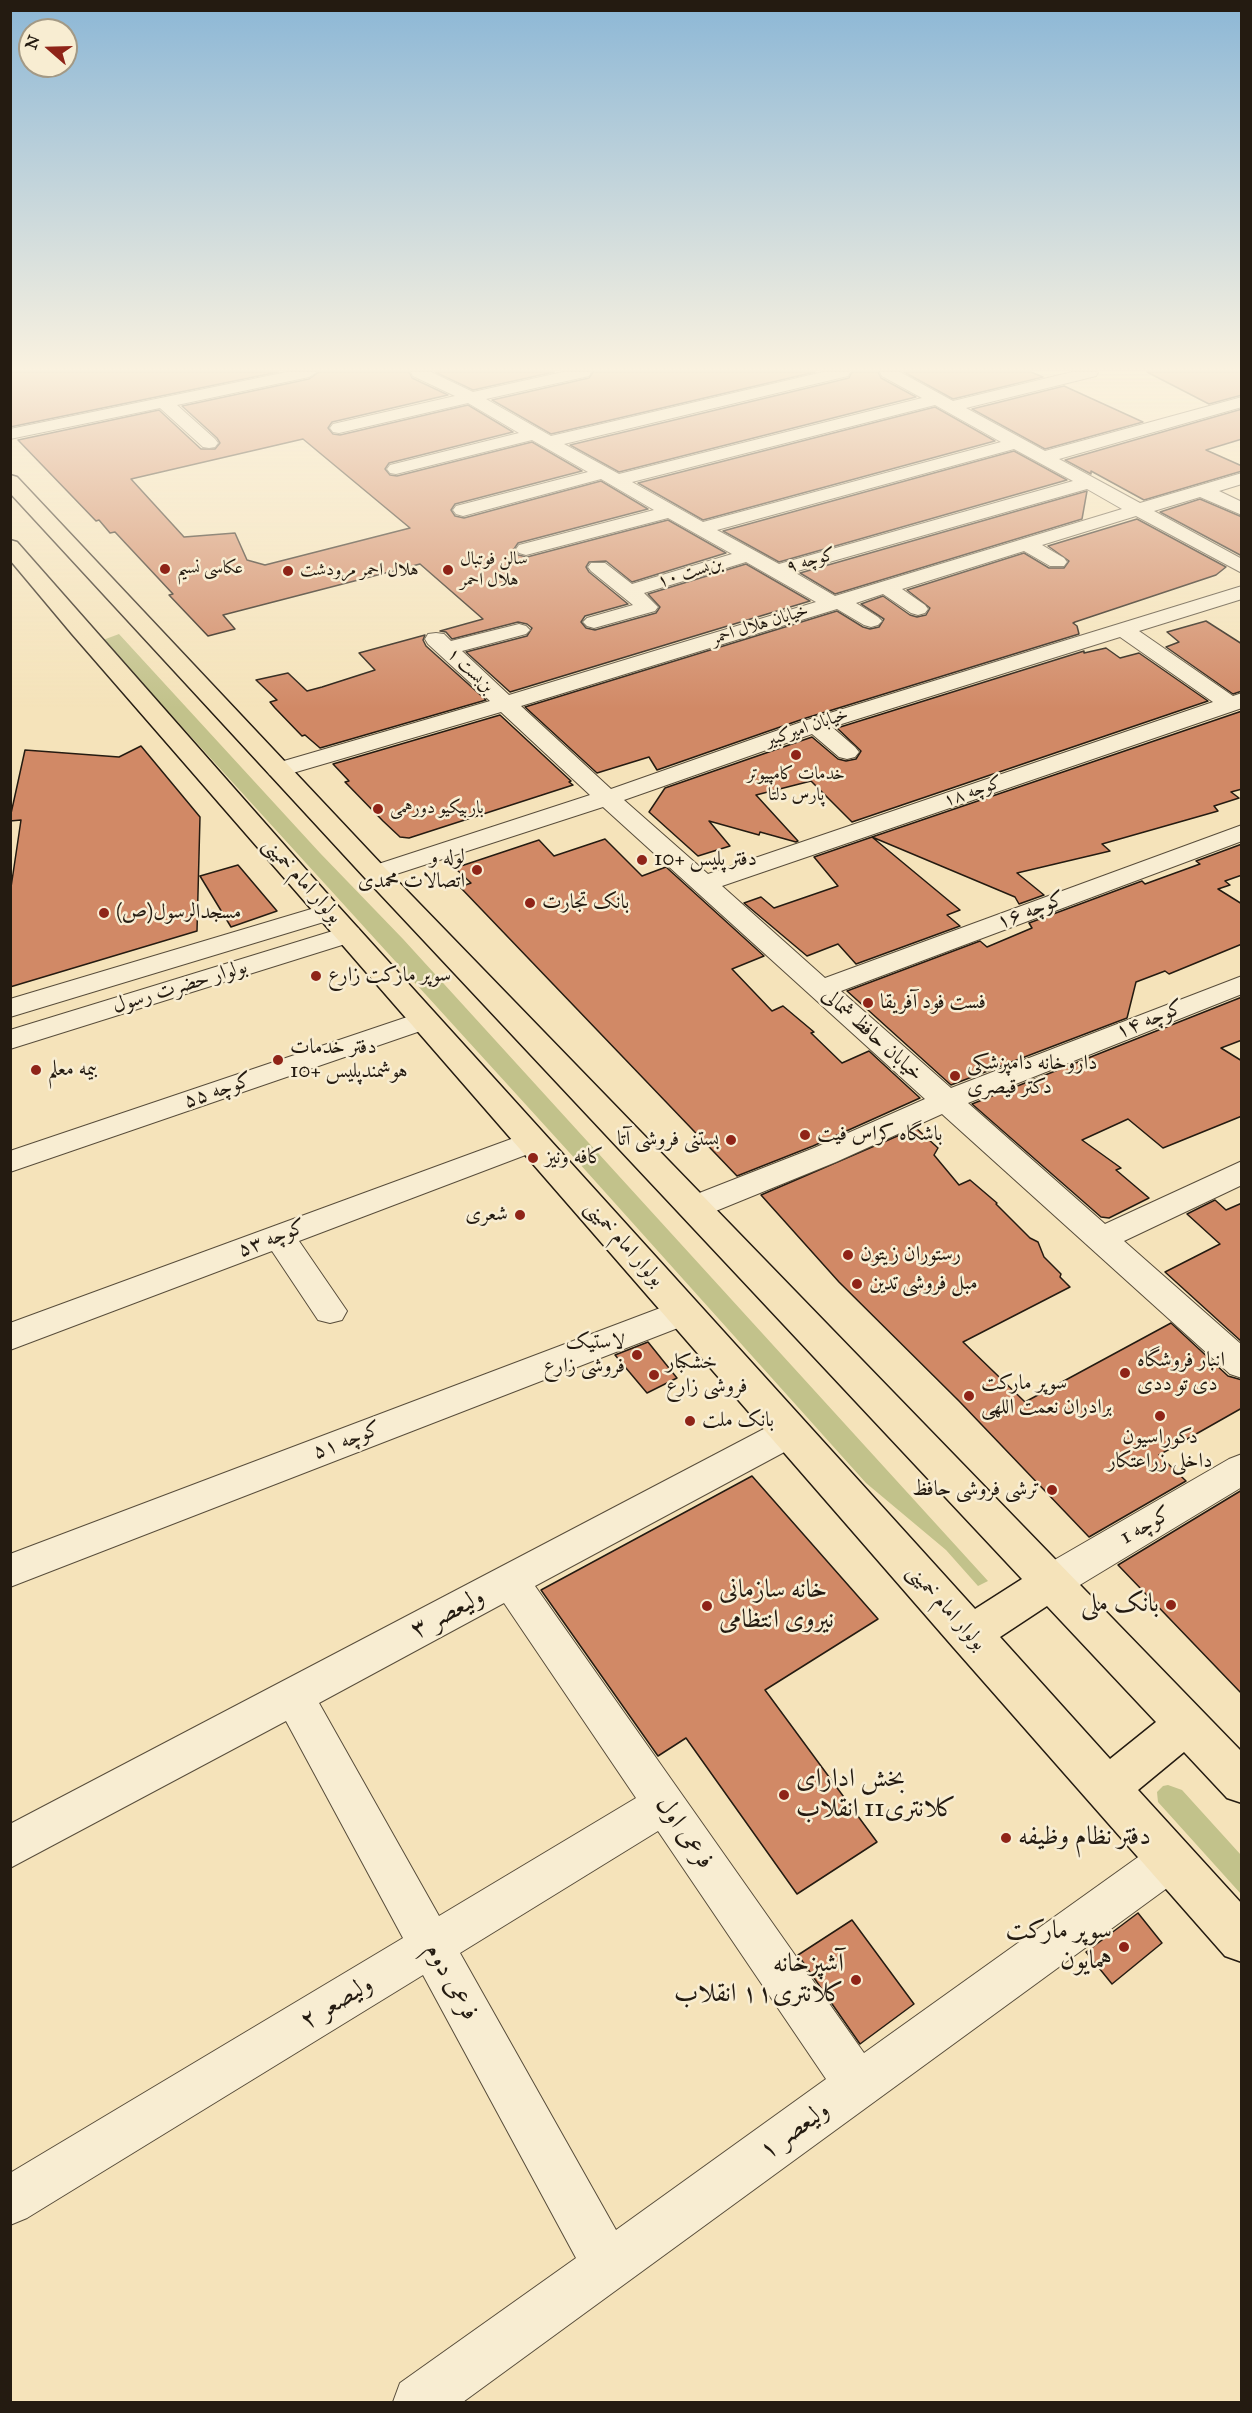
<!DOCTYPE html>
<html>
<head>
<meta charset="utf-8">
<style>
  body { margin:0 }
  #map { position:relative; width:1252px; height:2413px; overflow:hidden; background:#f5e3ba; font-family:"IM FELL Great Primer",serif }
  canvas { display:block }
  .frame { position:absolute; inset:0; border:12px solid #241b11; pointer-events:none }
  .north { position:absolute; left:18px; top:18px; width:60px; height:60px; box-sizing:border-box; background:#f8edd2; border:2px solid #a39985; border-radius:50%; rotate:290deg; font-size:16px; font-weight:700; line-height:24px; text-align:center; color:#241b11 }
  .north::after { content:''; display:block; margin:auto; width:21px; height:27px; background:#8f2418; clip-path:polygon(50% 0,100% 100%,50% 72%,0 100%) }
</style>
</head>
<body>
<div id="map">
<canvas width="1252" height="2413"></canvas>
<div class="frame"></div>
<div class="north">N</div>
</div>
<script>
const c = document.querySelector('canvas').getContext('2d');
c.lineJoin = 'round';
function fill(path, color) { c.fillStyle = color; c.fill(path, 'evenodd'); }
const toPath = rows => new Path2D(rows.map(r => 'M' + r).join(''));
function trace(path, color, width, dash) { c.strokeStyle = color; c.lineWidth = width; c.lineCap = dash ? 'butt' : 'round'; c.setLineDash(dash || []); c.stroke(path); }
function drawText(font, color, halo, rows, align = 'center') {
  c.font = font + ' "IM FELL Great Primer",Amiri,serif'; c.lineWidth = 5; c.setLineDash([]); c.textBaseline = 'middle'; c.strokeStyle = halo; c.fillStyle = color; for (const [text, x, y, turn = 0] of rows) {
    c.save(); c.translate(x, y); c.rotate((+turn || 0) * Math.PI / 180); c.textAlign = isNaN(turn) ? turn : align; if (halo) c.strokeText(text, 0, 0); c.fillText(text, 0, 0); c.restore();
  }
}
fill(toPath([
  [119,634,320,853,403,939,988,1581,978,1586,946,1550,866,1483,578,1162,103,640],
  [1168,1785,1182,1790,1241,1855,1241,1894,1158,1802,1157,1792,1163,1786]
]), '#c2c28b');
const building = toPath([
  [10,372,278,372,10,427,10,372],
  [319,372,409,372,412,378,448,395,332,422,328,428,333,434,340,435,468,405,513,432,389,463,385,469,390,475,397,476,532,442,582,471,455,504,451,510,455,516,464,518,601,481,648,509,518,543,514,549,518,555,527,557,668,520,726,553,632,582,606,561,589,562,586,567,589,572,628,604,585,616,581,622,586,628,595,630,656,613,660,607,648,594,746,564,810,601,510,692,466,652,527,636,532,628,527,624,518,622,452,639,446,632,440,631,483,619,420,564,223,615,235,629,208,636,169,595,173,594,115,532,110,533,99,520,96,521,18,440,159,410,201,449,215,449,220,443,217,438,182,406,309,379,319,372],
  [303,439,410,528,265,565,247,560,235,533,184,537,131,479,303,439],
  [435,372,554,372,473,390,435,372],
  [593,372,815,372,551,434,492,400,589,378,593,372],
  [852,372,878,372,881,378,916,397,619,472,570,445,849,378,852,372],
  [904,372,1031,372,1043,377,953,399,904,372],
  [1147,372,1242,372,1242,395,1209,404,1147,372],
  [1064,386,1143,422,1045,449,972,409,1064,386],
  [935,407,995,441,703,520,638,483,935,407],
  [1242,409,1242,439,1206,450,1242,466,1242,471,1144,500,1091,471,1091,474,1065,460,1242,409],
  [1014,451,1067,480,779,562,723,531,1014,451],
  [1087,491,1082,519,835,594,800,573,1087,491],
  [1200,499,1242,517,1242,556,1160,512,1200,499],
  [1137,519,1226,567,1216,575,1075,622,1073,623,1077,626,1079,634,806,718,657,770,649,757,597,773,525,707,837,611,863,627,870,629,879,627,884,619,861,604,883,596,910,615,917,617,926,615,930,608,907,590,1024,553,1049,568,1064,568,1069,561,1048,546,1137,519],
  [1206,621,1242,644,1242,691,1233,694,1166,647,1179,642,1167,632,1206,621],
  [425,635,423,640,426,646,486,700,320,748,305,735,302,736,275,708,270,702,277,700,256,680,288,673,307,691,322,687,375,670,359,653,425,635],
  [1106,648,1120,658,1139,653,1208,701,852,822,811,781,756,795,798,841,796,842,760,832,759,835,709,821,730,846,698,856,649,812,665,788,812,737,838,759,846,761,856,759,861,751,837,728,1084,651,1084,653,1106,648],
  [1242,711,1242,789,1231,792,1239,798,1214,806,1218,811,1102,844,1110,851,1017,873,1044,895,1019,904,1015,897,872,837,1242,711],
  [500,715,571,781,569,782,573,785,409,838,400,837,383,821,345,782,349,781,333,764,500,715],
  [141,746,200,817,197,931,10,987,10,894,21,820,10,821,10,818,25,750,119,757,141,746],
  [872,837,960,910,947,915,960,926,856,964,838,944,807,956,744,903,761,897,774,908,838,886,814,857,872,837],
  [605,839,642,876,666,867,764,956,732,969,772,1011,783,1006,814,1032,811,1033,842,1063,869,1051,920,1098,813,1146,737,1176,460,887,471,883,455,868,539,840,554,856,605,839],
  [1242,844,1242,875,1225,881,1230,885,1218,889,1242,904,1242,944,1169,974,1165,971,1136,982,1127,1018,951,1085,847,991,980,941,987,947,1032,928,1029,923,1142,881,1145,884,1200,864,1196,861,1242,844],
  [238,865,277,911,231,927,200,876,238,865],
  [1242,997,1242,1040,1221,1048,1242,1061,1242,1116,1163,1148,1128,1119,1082,1140,1121,1168,1116,1170,1149,1198,1109,1218,1101,1217,972,1104,1242,997],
  [916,1128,938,1148,934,1155,959,1185,970,1180,997,1203,996,1204,1030,1238,1038,1242,1044,1257,1061,1274,1060,1277,1070,1287,963,1342,1025,1402,1171,1323,1228,1376,1242,1380,1242,1408,1159,1455,1186,1481,1089,1537,959,1401,839,1282,761,1195,916,1128],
  [1215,1200,1226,1210,1242,1203,1242,1342,1165,1272,1220,1244,1187,1214,1215,1200],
  [648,1342,677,1378,647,1393,615,1355,648,1342],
  [752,1476,878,1619,765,1690,877,1842,797,1894,686,1738,658,1756,541,1590,752,1476],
  [1242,1490,1242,1694,1118,1565,1242,1490],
  [1138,1913,1162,1943,1112,1984,1086,1952,1138,1913],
  [852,1920,914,2004,860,2044,798,1955,852,1920]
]);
fill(building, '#d18966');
trace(building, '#241b11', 1.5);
const minor = toPath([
  [287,372,317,372,309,377,177,405,215,439,218,443,215,447,209,448,203,447,160,408,10,439,10,429,287,372],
  [411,372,431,372,473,392,563,372,591,372,589,376,486,399,551,436,823,372,850,372,848,376,564,444,619,474,922,398,882,376,880,372,900,372,953,401,1072,372,1098,372,1096,376,966,408,1045,451,1242,397,1242,407,1059,459,1140,503,1242,473,1242,484,1219,491,1242,502,1242,515,1200,497,1154,511,1242,559,1242,573,1136,516,1042,545,1064,558,1067,562,1064,566,1050,566,1024,551,902,589,925,605,928,609,925,613,918,615,911,613,883,594,856,603,878,617,882,621,878,625,871,627,864,625,837,609,521,706,611,789,807,720,1242,586,1242,599,1139,631,1233,696,1242,693,1242,708,722,886,825,978,1242,825,1242,841,841,991,951,1088,1242,976,1242,994,968,1103,1105,1224,1242,1161,1242,1185,1124,1241,1242,1345,1242,1378,1230,1374,942,1114,836,1162,706,1215,695,1218,684,1215,679,1207,684,1199,814,1148,925,1099,603,807,384,878,375,881,366,878,362,873,366,868,590,795,501,712,286,775,278,777,270,775,266,770,270,765,490,701,428,644,425,639,428,634,436,633,444,634,451,641,519,624,526,626,530,630,526,634,462,651,509,695,816,602,746,562,644,593,658,607,655,611,594,628,587,626,583,622,587,618,633,605,591,571,588,567,591,563,605,563,632,584,732,554,668,518,526,555,519,553,516,549,519,545,654,510,601,479,463,516,456,514,453,510,456,506,588,472,532,440,396,474,390,473,387,469,390,465,519,433,468,403,339,433,333,432,330,428,333,424,455,396,413,376,411,372],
  [935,405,1001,442,703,522,632,482,935,405],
  [1014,449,1073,481,779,564,717,530,1014,449],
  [1087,489,1122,509,835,596,794,572,1087,489],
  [1120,637,1213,702,708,874,624,800,812,734,839,757,847,759,855,757,859,752,855,747,832,727,1120,637],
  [328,904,337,906,341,912,337,918,10,1017,10,999,328,904],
  [349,926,358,928,362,934,358,940,10,1049,10,1030,349,926],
  [425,1011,435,1014,439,1020,435,1026,10,1172,10,1151,425,1011],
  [533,1131,544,1134,548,1141,544,1148,299,1241,347,1311,342,1320,330,1323,318,1320,272,1251,10,1350,10,1323,533,1131],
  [684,1299,696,1303,701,1312,696,1321,10,1587,10,1554,684,1299],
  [790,1418,803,1422,808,1432,803,1442,535,1586,864,2053,1155,1845,1170,1839,1185,1845,1192,1860,1185,1875,463,2402,393,2402,400,2383,576,2258,423,1975,27,2218,10,2225,10,2173,403,1938,286,1721,10,1868,10,1824,777,1422,790,1418],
  [504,1603,636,1798,439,1916,319,1703,504,1603],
  [658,1831,826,2079,616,2230,460,1953,658,1831],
  [1242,1454,1242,1487,1065,1594,1051,1598,1037,1594,1032,1582,1037,1570,1229,1459,1242,1454]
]);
const major = toPath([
  [10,475,17,477,384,867,1242,1752,1242,1803,1227,1798,1184,1752,1138,1790,1242,1904,1242,1962,1225,1956,954,1648,72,634,10,560,10,540,17,542,338,906,975,1609,1022,1579,366,879,10,493,10,475],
  [1047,1606,1156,1722,1110,1759,1000,1637,1047,1606]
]);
trace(minor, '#584d3b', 2);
trace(major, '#241b11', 3);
fill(minor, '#f8edd2');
fill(major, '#f5e3ba');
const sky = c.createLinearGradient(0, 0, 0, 709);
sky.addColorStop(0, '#8cb7d6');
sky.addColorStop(0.52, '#faf2e0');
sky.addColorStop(1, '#faf2e000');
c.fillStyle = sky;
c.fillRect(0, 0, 1252, 709);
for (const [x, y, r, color] of [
  [165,569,6,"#8f2418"],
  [448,570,6,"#8f2418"],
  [288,571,6,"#8f2418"],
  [796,755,6,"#8f2418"],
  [378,809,6,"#8f2418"],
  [642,860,6,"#8f2418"],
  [477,870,6,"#8f2418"],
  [530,903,6,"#8f2418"],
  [104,913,6,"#8f2418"],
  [316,976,6,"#8f2418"],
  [868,1003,6,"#8f2418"],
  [278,1060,6,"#8f2418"],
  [36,1070,6,"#8f2418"],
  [955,1076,6,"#8f2418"],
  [805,1135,6,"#8f2418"],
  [731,1140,6,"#8f2418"],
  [533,1158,6,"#8f2418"],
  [520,1215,6,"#8f2418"],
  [848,1255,6,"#8f2418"],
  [857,1284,6,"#8f2418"],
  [637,1355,6,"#8f2418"],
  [1125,1373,6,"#8f2418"],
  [654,1375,6,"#8f2418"],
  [969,1396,6,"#8f2418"],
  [1160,1416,6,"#8f2418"],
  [690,1421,6,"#8f2418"],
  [1052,1490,6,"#8f2418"],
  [1171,1605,6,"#8f2418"],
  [707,1606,6,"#8f2418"],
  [784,1795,6,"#8f2418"],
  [1006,1838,6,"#8f2418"],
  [1124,1947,6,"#8f2418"],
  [856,1980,6,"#8f2418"]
]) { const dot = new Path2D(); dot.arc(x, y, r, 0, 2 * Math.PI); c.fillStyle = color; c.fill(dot); trace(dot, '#f8edd2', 2); }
drawText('18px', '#241b11', '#f8edd2', [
  ["سالن فوتبال",460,560],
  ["هلال احمر",460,581],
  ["عکاسی نسیم",177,569],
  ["هلال احمر مرودشت",300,571],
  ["خدمات کامپیوتر",796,775,"center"],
  ["پارس دلتا",796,796,"center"],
  ["باربیکیو دورهمی",390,809]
], 'left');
drawText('18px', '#241b11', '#f8edd2', [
  ["کوچه ۹",811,561,-16],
  ["بن‌بست ۱۰",690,573,-17],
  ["خیابان هلال احمر",760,625,-17],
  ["بن‌بست ۱",470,671,44],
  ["خیابان امیرکبیر",807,728,-19],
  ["کوچه ۱۸",973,792,-19]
]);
drawText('21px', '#241b11', '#f8edd2', [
  ["لوله و",465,858,"right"],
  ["اتصالات محمدی",465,882,"right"],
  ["دفتر پلیس +10",654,860],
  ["بانک تجارت",542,903],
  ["مسجدالرسول(ص)",116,913],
  ["سوپر مارکت زارع",328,976],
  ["فست فود آفریقا",880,1003],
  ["دفتر خدمات",290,1048],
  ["هوشمندپلیس +10",290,1072],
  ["داروخانه دامپزشکی",967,1064],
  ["دکتر قیصری",967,1088],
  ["بیمه معلم",48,1070],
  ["باشگاه کراس فیت",817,1135],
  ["بستنی فروشی آتا",719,1140,"right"],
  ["کافه ونیز",545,1158],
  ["شعری",508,1215,"right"],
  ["رستوران زیتون",860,1255],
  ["مبل فروشی تدین",869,1284],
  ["لاستیک",625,1343,"right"],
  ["فروشی زارع",625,1367,"right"],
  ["انبار فروشگاه",1137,1361],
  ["دی تو ددی",1137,1385],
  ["خشکبار",666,1363],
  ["فروشی زارع",666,1387],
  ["سوپر مارکت",981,1384],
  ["برادران نعمت اللهی",981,1408],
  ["بانک ملت",702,1421],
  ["دکوراسیون",1160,1438,"center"],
  ["داخلی زراعتکار",1160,1462,"center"],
  ["ترشی فروشی حافظ",1040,1490,"right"]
], 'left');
drawText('21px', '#241b11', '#f8edd2', [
  ["بولوار امام خمینی",302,881,48],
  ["کوچه ۱۶",1031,911,-21],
  ["بولوار حضرت رسول",180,987,-17],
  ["کوچه ۱۴",1150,1020,-22],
  ["خیابان حافظ شمالی",872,1035,42],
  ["کوچه ۵۵",218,1091,-19],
  ["کوچه ۵۳",272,1239,-21],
  ["بولوار امام خمینی",624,1244,48],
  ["کوچه ۵۱",347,1441,-21],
  ["کوچه 1",1146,1526,-30],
  ["بولوار امام خمینی",946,1608,48]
]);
drawText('26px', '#241b11', '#f8edd2', [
  ["خانه سازمانی",719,1591],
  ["نیروی انتظامی",719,1621],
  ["بانک ملی",1159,1605,"right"],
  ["بخش ادارای",796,1780],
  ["کلانتری11 انقلاب",796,1810],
  ["دفتر نظام وظیفه",1018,1838],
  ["سوپر مارکت",1112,1932,"right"],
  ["همایون",1112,1962,"right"],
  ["آشپزخانه",844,1965,"right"],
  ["کلانتری۱۱ انقلاب",844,1995,"right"]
], 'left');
drawText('26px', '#241b11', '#f8edd2', [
  ["ولیعصر ۳",448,1614,-28],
  ["فرعی اول",684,1833,55],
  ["فرعی دوم",451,1982,61],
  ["ولیصعر ۲",337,2003,-31],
  ["ولیعصر ۱",795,2131,-36]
]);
</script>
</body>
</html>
